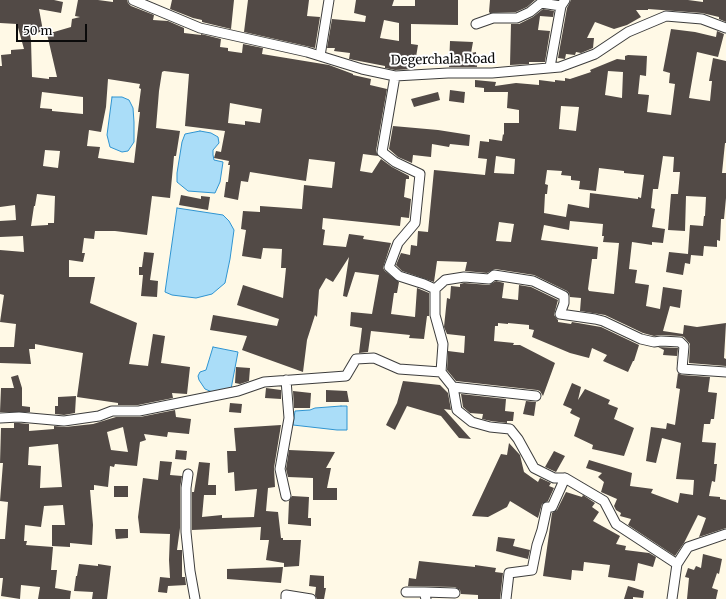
<!DOCTYPE html>
<html>
<head>
<meta charset="utf-8">
<style>
  body { margin:0 }
  #map { position:relative; width:726px; height:599px; overflow:hidden; background:#fff9e6; font-family:Merriweather,serif }
  canvas { display:block }
  .scale { position:absolute; left:16px; top:24px; width:71px; height:18px; box-sizing:border-box; border:2px solid #0a0a0a; border-top:0; padding-left:5px; font-size:12px; line-height:14px; white-space:nowrap; color:#0a0a0a; -webkit-text-stroke:3px #fff; paint-order:stroke }
</style>
</head>
<body>
<div id="map">
<canvas width="726" height="599"></canvas>
<div class="scale">50 m</div>
</div>
<script>
const c = document.querySelector('canvas').getContext('2d');
c.lineJoin = 'round';
function fill(path, color) { c.fillStyle = color; c.fill(path, 'evenodd'); }
const toPath = rows => new Path2D(rows.map(r => 'M' + r).join(''));
function trace(path, color, width, dash) { c.strokeStyle = color; c.lineWidth = width; c.lineCap = dash ? 'butt' : 'round'; c.setLineDash(dash || []); c.stroke(path); }
function drawText(font, color, halo, rows, align = 'center') {
  c.font = font + ' Merriweather,serif'; c.lineWidth = 4; c.setLineDash([]); c.textBaseline = 'middle'; c.strokeStyle = halo; c.fillStyle = color; for (const [text, x, y, turn = 0] of rows) {
    c.save(); c.translate(x, y); c.rotate((+turn || 0) * Math.PI / 180); c.textAlign = isNaN(turn) ? turn : align; if (halo) c.strokeText(text, 0, 0); c.fillText(text, 0, 0); c.restore();
  }
}
const water = toPath([
  [112,97,122,97,129,100,133,108,134,122,134,142,128,151,122,152,110,147,107,135,112,97],
  [200,131,211,133,218,137,219,143,213,150,213,155,214,160,223,162,220,182,215,193,188,191,177,182,177,173,182,142,185,134,200,131],
  [177,208,223,215,229,221,234,230,230,259,225,283,212,294,196,298,172,295,165,292,177,208],
  [213,347,238,352,231,389,212,392,205,389,199,380,198,376,200,372,206,370,213,347],
  [341,406,347,406,347,430,337,430,293,425,295,411,310,410,315,408,341,406]
]);
fill(water, '#aaddf8');
trace(water, '#2f94d1', 1);
fill(toPath([
  [0,0,54,0,63,2,61,13,39,9,43,31,30,35,31,40,32,77,49,79,49,77,57,77,47,34,71,27,72,19,80,17,75,16,78,0,98,0,113,2,113,0,127,0,128,3,131,6,154,15,153,20,168,21,184,28,184,33,201,35,201,34,221,39,220,47,228,48,228,51,242,53,243,44,263,48,262,54,329,65,353,74,353,75,371,79,370,85,387,89,376,151,378,156,363,154,360,171,372,173,381,159,392,167,409,176,409,179,406,179,404,197,411,199,409,218,401,217,400,226,323,218,322,229,325,230,323,245,346,247,349,234,364,236,363,239,391,243,383,268,385,271,399,282,397,293,394,293,391,314,415,317,417,288,429,293,429,316,427,316,424,339,409,338,410,335,371,331,368,352,359,353,362,328,350,326,351,312,372,314,379,275,355,272,347,297,343,296,349,257,333,282,326,278,319,290,317,317,315,315,307,340,303,372,242,350,247,336,210,330,213,315,277,326,279,319,237,305,243,285,283,298,286,268,281,268,282,249,263,248,261,259,242,256,246,230,241,229,243,211,260,212,260,206,302,209,304,185,332,188,335,162,309,159,306,181,250,172,248,182,241,181,238,200,224,197,226,182,228,182,230,165,228,165,229,161,214,158,216,151,221,152,225,131,185,126,189,74,164,71,162,72,159,91,156,128,180,131,176,156,174,156,170,198,152,196,147,235,115,231,95,231,94,239,84,238,82,253,85,253,83,262,69,260,69,277,95,277,90,303,137,323,129,364,148,366,153,334,165,336,161,363,190,367,187,394,172,393,173,398,138,405,118,405,118,403,77,397,83,353,35,344,35,349,29,349,31,364,0,363,0,347,14,347,16,324,0,322,4,295,0,294,0,250,24,252,23,236,0,237,0,221,16,220,15,205,0,207,0,66,2,66,1,55,11,54,11,50,24,49,17,24,0,23],
  [108,79,140,84,139,88,141,89,138,112,140,112,134,163,98,158,100,147,87,146,89,130,101,132,106,107],
  [42,92,83,97,83,114,52,111,52,109,40,108],
  [230,103,262,109,260,123,245,121,245,125,228,123],
  [45,150,60,151,58,168,43,166],
  [37,194,55,196,54,223,48,223,48,225,31,226,34,206,35,206],
  [172,0,234,0,231,29,202,22,202,20,193,18,170,9],
  [248,0,309,0,307,16,320,17,315,48,244,32],
  [356,0,394,0,392,6,415,6,415,0,458,0,458,25,411,24,411,44,418,45,414,69,395,70,385,68,385,66,354,60,349,59,350,53,334,51,335,48,327,48,332,19,365,22,366,16,354,13],
  [384,20,399,23,399,41,380,38],
  [490,0,535,0,527,7,516,12,490,13,489,12],
  [571,0,688,0,703,2,703,0,726,0,726,22,719,19,719,17,702,13,648,9,648,10,636,10,641,17,627,25,614,29,595,22,587,38,594,38,593,48,581,53,576,52,575,55,566,54,565,59,558,58,567,8],
  [543,9,554,11,553,17,540,16,538,30,550,31,545,62,529,62,529,64,510,65,511,24,519,24,533,17],
  [671,29,695,32,716,37,717,31,724,34,718,57,697,52,689,98,710,101,712,81,709,81,713,58,726,61,726,143,725,143,722,173,726,173,726,198,724,219,721,219,720,241,717,240,717,247,704,246,703,256,691,255,690,264,685,263,683,275,666,272,669,252,688,254,690,225,703,226,704,216,705,216,706,197,686,196,685,231,668,230,671,194,678,194,680,172,673,172,674,157,663,156,658,189,653,189,651,208,655,209,652,227,665,229,663,243,652,242,652,245,632,242,629,269,637,270,635,283,649,285,646,306,660,309,663,287,682,290,680,308,670,306,663,331,683,334,684,325,697,327,726,323,724,358,726,359,726,366,689,363,690,344,684,337,680,336,661,335,654,336,643,333,605,315,580,311,581,298,570,297,569,293,567,291,534,275,495,269,487,273,465,271,467,262,437,261,434,282,402,271,396,265,401,253,410,255,411,245,417,246,418,231,428,232,434,170,485,175,487,159,478,158,480,141,489,142,489,139,502,141,503,134,504,135,504,123,519,123,519,110,507,108,508,92,484,92,484,88,475,87,475,80,496,82,495,86,516,83,539,85,539,80,555,82,555,80,565,81,565,78,570,79,591,72,590,70,617,59,625,60,625,56,628,55,647,56,646,76,640,75,638,94,649,95,647,112,671,115,675,84,669,83,670,73,663,71],
  [608,71,623,72,622,98,605,95],
  [561,106,579,107,576,131,559,129],
  [496,156,515,159,514,174,494,173],
  [599,168,624,171,624,173,644,175,641,198,638,197,638,199,590,193,589,208,568,204,566,217,544,213,545,194,547,194,548,185,545,184,547,170,562,171,561,175,571,176,571,180,580,181,579,189,596,191],
  [570,221,603,224,602,236,604,236,603,242,619,243,614,294,589,291,588,289,592,259,597,259,598,247,541,240,544,225,569,230],
  [499,222,514,224,511,242,496,241],
  [450,41,473,42,471,53,476,52,477,67,449,67],
  [450,90,465,92,464,103,449,101],
  [438,92,440,100,414,107,411,99],
  [393,126,438,130,470,135,469,146,450,144,449,147,432,144,431,157,413,155,412,163,398,157,389,149],
  [181,195,201,199,201,196,210,197,208,210,179,205],
  [144,252,154,253,150,280,158,281,157,297,141,296,143,275,139,275,139,267,142,267],
  [496,281,504,283,502,298,518,300,519,285,531,287,558,300,554,315,558,320,558,322,571,324,572,322,601,327,639,345,634,361,633,361,628,372,603,361,607,355,592,348,589,358,570,353,532,337,534,330,529,329,529,325,508,323,508,324,498,323,498,326,495,326,494,341,514,343,513,345,520,345,555,363,543,396,540,391,537,390,456,381,447,370,448,351,464,353,465,336,447,334,444,327,447,298,450,299,451,286,460,287,460,284,464,283,489,285],
  [658,347,678,348,676,367,677,356,663,355,664,350],
  [236,367,250,368,249,381,240,384,235,383],
  [678,373,682,375,710,377,708,392,717,393,714,419,711,419,710,424,704,424,702,442,716,443,714,464,717,464,715,482,712,481,709,496,720,497,720,499,726,500,726,528,699,537,706,518,698,515,684,543,675,556,628,525,631,519,620,516,621,513,616,510,614,506,617,499,601,492,604,482,598,477,602,473,586,468,589,460,632,473,630,486,653,489,651,493,678,503,680,493,693,495,694,480,676,479,681,443,662,438,656,463,646,461,651,427,666,429,667,423,675,425,680,389,676,388],
  [18,375,22,388,22,406,30,407,30,412,0,412,1,388,14,388,11,377],
  [403,381,440,385,448,393,451,410,444,409,471,439,459,438,441,416,407,406,395,430,386,425,397,403],
  [572,383,581,387,578,400,585,389,610,400,608,404,618,408,614,419,634,428,624,456,592,449,593,445,574,436,580,418,570,413,572,409,563,405],
  [266,388,281,390,281,399,265,398],
  [326,390,347,391,349,402,326,402],
  [293,391,311,393,310,408,294,408],
  [461,394,506,399,505,411,514,412,513,421,507,421,507,423,491,421,482,419,483,414,470,413,463,407],
  [76,396,75,413,64,415,55,414,55,406,58,406,58,397],
  [526,401,536,402,534,416,523,414],
  [230,403,242,404,241,413,229,412],
  [175,410,176,417,191,419,189,434,168,432,167,437,144,434,146,440,140,442,137,466,115,464,114,467,110,466,108,487,94,485,94,490,90,490,93,525,92,545,70,543,70,547,52,546,52,525,65,525,63,505,44,506,41,527,25,525,24,541,27,541,26,545,53,547,51,570,57,570,55,588,71,591,70,599,38,599,40,587,21,585,20,599,1,596,3,578,0,578,0,539,5,539,8,502,0,501,3,463,0,463,1,428,14,428,14,423,19,423,29,424,29,431,54,429,54,426,65,427,93,424,116,417,140,417],
  [123,427,128,452,111,450,107,432],
  [58,444,62,487,40,488,41,466,28,465,29,447],
  [281,425,274,468,275,487,268,488,266,511,278,512,281,538,283,538,283,540,301,540,299,566,284,567,284,563,266,560,269,540,260,540,261,527,192,530,192,492,194,492,199,462,210,463,208,485,216,485,216,495,204,495,202,517,222,515,222,518,254,517,257,489,235,491,234,472,228,473,227,451,236,451,234,428],
  [509,443,520,455,524,472,538,482,540,478,551,483,549,486,554,488,548,501,542,504,538,518,510,501,507,507,488,517,472,516,501,454,507,455],
  [176,450,187,451,186,460,175,459],
  [289,450,335,452,326,468,331,468,327,488,337,488,337,500,313,500,313,478,288,477,286,469],
  [554,451,565,456,556,472,545,467],
  [160,461,172,462,170,475,182,476,180,488,180,528,177,550,182,550,182,577,185,577,186,585,168,586,167,593,158,592,160,577,170,578,169,560,170,534,140,533,138,517,143,478,158,480],
  [114,486,128,486,128,497,114,497],
  [566,492,582,497,583,495,595,503,592,507,599,512,593,521,620,536,616,544,626,546,625,550,649,553,656,557,653,567,638,563,635,581,608,577,610,565,584,562,583,571,572,570,571,580,543,576,552,513,557,510],
  [292,496,309,497,308,518,311,518,311,526,288,524,289,501],
  [115,529,128,529,128,538,116,539],
  [498,537,515,539,513,546,530,550,528,559,496,551],
  [703,554,722,559,719,574,717,573,712,588,718,590,716,599,687,599,689,578,685,577,688,568,694,570,696,566,701,568],
  [419,561,475,567,475,565,496,568,495,572,503,573,500,599,478,599,478,595,461,594,460,590,455,587,408,586,409,578,416,579],
  [79,564,98,566,98,564,111,566,107,599,92,599,93,592,74,591,76,576,77,576],
  [283,567,281,583,227,579,227,569],
  [310,575,324,576,324,588,326,588,324,599,317,599,315,595,316,587,309,586],
  [628,586,644,591,643,598,633,597,633,599,624,599]
]), '#524a46');
const minor = toPath([
  [133,0,200,28,307,52,362,69,395,76,448,73,492,73,560,67,595,54,628,32,666,16,702,19,726,28],
  [476,24,493,18,517,18,530,12,541,3,561,6],
  [320,56,329,0],
  [550,67,561,6,565,0],
  [395,76,382,152,395,162,420,174,415,223,398,243,389,267,399,276,424,284,435,289,435,315,443,344,441,372],
  [435,289,445,280,464,277,489,279,494,275,533,281,564,296,564,303,560,314,595,319,603,321,641,339,654,342,661,341,680,342,684,346,682,369,726,372],
  [286,380,289,418,280,469,286,496],
  [453,387,536,396],
  [0,418,19,417,64,421,99,416,112,411,139,411,238,391,264,382,346,376,356,359,374,358,399,369,441,372,453,387,457,410,472,422,490,427,510,429,518,439,534,468,554,478,565,478,604,501,616,524,677,564,672,599],
  [188,474,186,488,186,532,190,571,195,599],
  [677,564,688,547,726,534],
  [406,592,424,592],
  [286,599,286,595,311,599],
  [426,599,424,592,455,593],
  [506,599,509,573,532,570,537,545,542,530,547,507,552,507,565,478]
]);
trace(minor, '#3d3d3d', 11);
trace(minor, '#fff', 9);
drawText('13px', '#0a0a0a', '#fff', [
  ["Degerchala Road",443,60,-1]
]);
</script>
</body>
</html>
